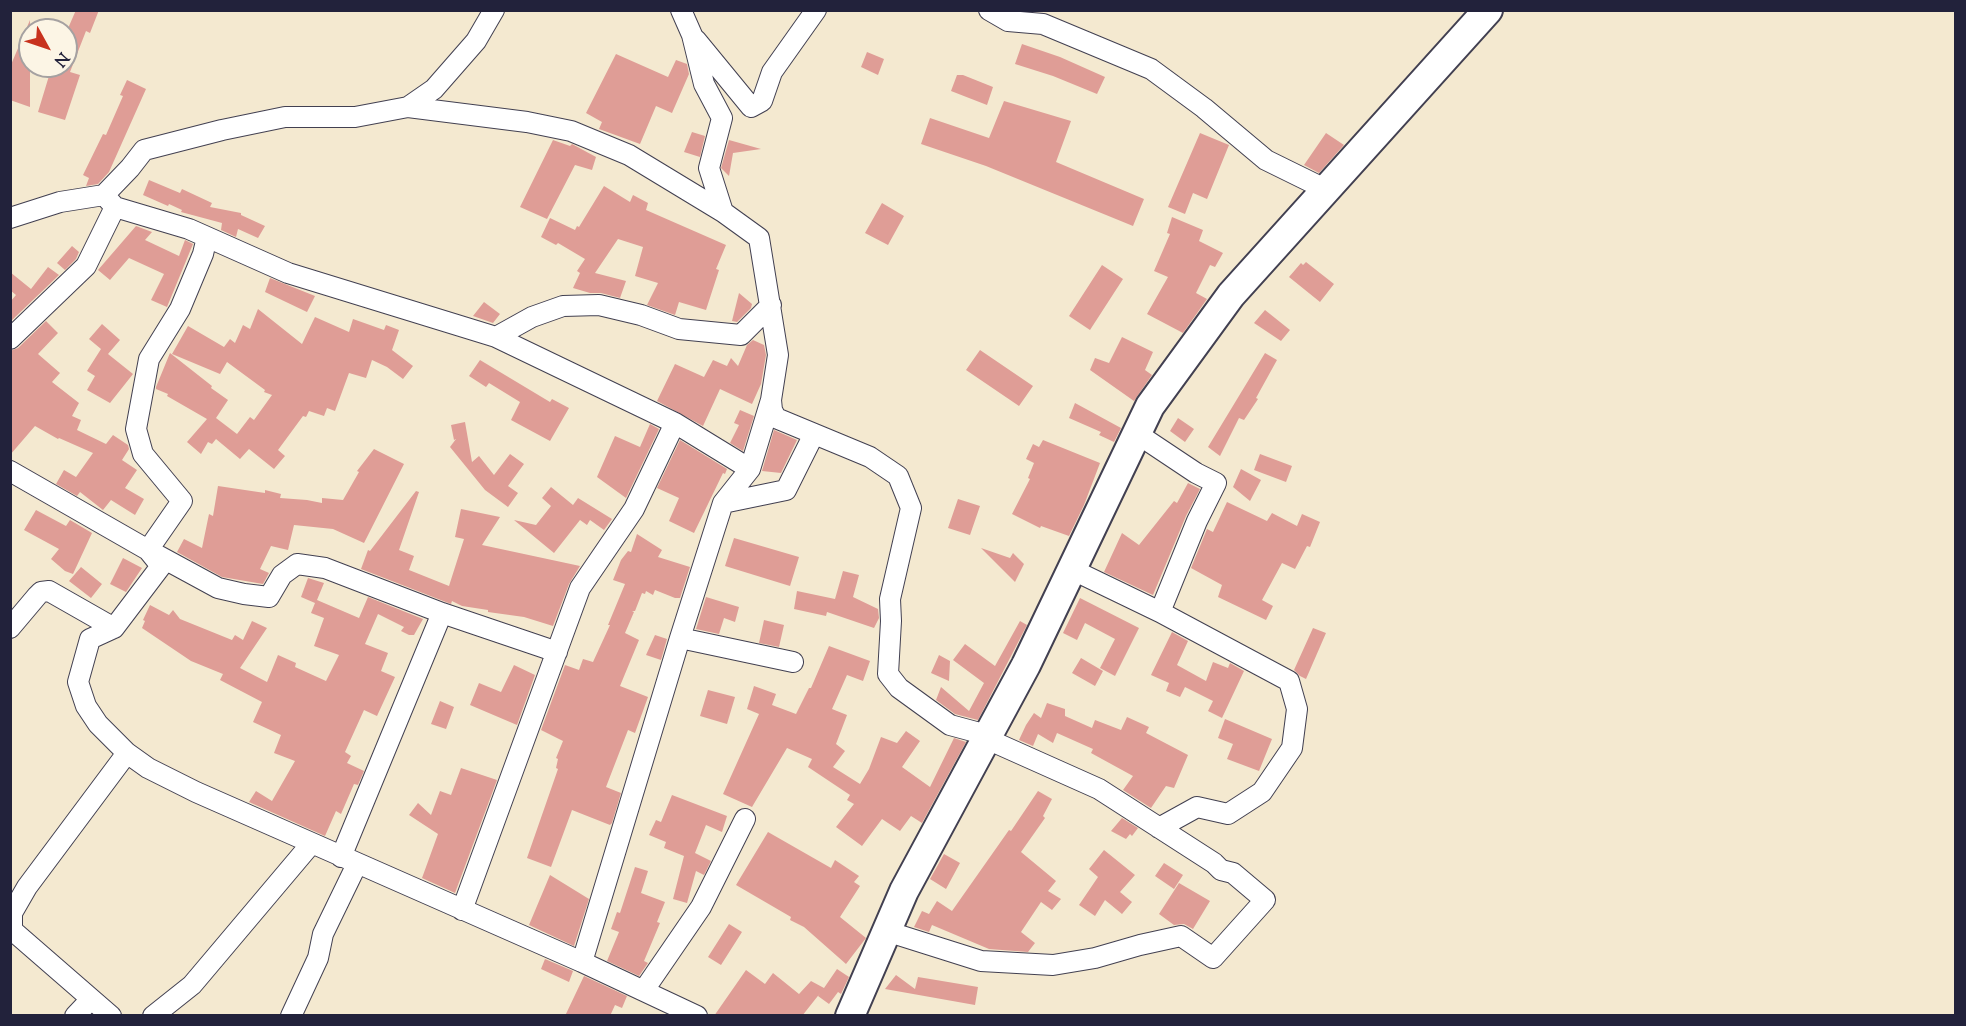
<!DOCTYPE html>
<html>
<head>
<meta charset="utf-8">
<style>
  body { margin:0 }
  #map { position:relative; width:1966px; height:1026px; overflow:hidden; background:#f4e9d0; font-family:"Sorts Mill Goudy",serif }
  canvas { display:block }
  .frame { position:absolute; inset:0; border:12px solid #22223b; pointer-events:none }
  .north { position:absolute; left:18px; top:18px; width:60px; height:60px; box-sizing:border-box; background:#fcf5e5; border:2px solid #a5a1a1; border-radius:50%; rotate:130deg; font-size:16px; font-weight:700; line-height:24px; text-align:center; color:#22223b }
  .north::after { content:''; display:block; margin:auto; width:21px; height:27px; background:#c8321e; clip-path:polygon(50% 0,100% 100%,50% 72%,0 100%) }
</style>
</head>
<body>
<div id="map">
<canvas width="1966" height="1026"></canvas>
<div class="frame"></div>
<div class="north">N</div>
</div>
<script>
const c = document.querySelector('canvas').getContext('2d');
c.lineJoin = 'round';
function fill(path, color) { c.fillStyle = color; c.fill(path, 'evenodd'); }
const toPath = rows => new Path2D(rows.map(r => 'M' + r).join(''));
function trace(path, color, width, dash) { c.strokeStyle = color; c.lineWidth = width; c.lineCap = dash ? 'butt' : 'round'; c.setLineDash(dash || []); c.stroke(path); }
fill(toPath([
  [76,10,99,10,90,33,86,31,70,72,80,75,65,120,38,112,52,66,66,70,66,33],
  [30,20,30,107,10,100,10,67],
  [1022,44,1060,57,1105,77,1097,94,1053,76,1015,64],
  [867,52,884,59,878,75,861,67],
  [616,54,668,77,676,60,687,64,689,74,672,113,656,106,640,144,599,129,602,122,586,113],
  [957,75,963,75,993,87,987,105,951,91],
  [127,80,146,89,109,172,98,184,86,186,89,178,83,175,103,134,106,135,123,96,120,95],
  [1004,101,1071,121,1056,162,1144,199,1133,226,986,166,921,144,930,118,989,138],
  [692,132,705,136,700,157,684,152],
  [1200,133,1229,145,1207,199,1193,193,1185,214,1168,207],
  [1326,133,1344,145,1319,173,1304,165],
  [553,140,570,146,572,144,596,157,592,170,575,165,547,219,520,207],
  [729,140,761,149,733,153,729,176,721,168],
  [149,180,180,193,182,189,212,203,210,207,241,213,241,215,265,226,258,238,238,229,236,237,221,230,222,223,181,212,182,210,169,204,168,206,143,195],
  [604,186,630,202,633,195,648,203,646,210,726,245,716,269,719,270,706,310,679,302,675,315,647,305,658,283,635,276,643,247,618,239,595,273,626,281,620,298,601,293,590,293,573,288,580,273,577,271,585,259,558,243,556,245,541,237,550,218,575,230,577,226,579,227],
  [882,203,904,216,888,245,865,233],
  [1172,217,1203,230,1199,241,1223,253,1215,267,1210,265,1196,293,1207,299,1183,333,1147,314,1168,277,1154,271,1170,234,1167,233],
  [136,226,152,232,145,240,179,256,185,240,193,244,167,307,151,300,164,274,129,258,110,280,98,270],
  [72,246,79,252,76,259,65,270,57,263],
  [1306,262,1334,284,1320,302,1289,277,1301,263,1303,265],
  [1102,265,1123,279,1090,330,1069,316],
  [48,267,59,275,10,322,10,302,16,295,10,290,10,272,31,289],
  [270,278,315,296,307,312,265,292],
  [739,293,752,304,751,308,737,322,732,321],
  [484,302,500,314,493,323,473,316],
  [258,309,302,344,315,317,349,332,353,319,384,330,386,325,399,330,392,350,413,366,403,379,387,367,372,360,366,378,349,373,335,411,327,408,324,416,309,411,306,417,303,416,278,450,285,456,274,469,249,449,240,459,216,439,212,444,208,442,201,454,187,442,207,419,167,396,168,394,156,389,156,387,170,353,212,386,211,388,228,400,216,418,237,434,250,417,254,420,272,395,264,392,265,390,227,362,220,374,172,354,188,326,224,347,230,339,235,343,243,325,250,329],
  [1265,310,1290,330,1281,341,1254,323],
  [46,321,58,333,38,354,60,373,52,382,79,403,72,416,81,420,77,430,106,444,113,435,128,445,129,449,122,460,137,470,125,488,144,499,135,515,111,500,103,510,80,492,77,496,56,484,64,470,76,477,93,453,59,438,58,439,35,426,10,455,10,351,18,348],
  [102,324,120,340,108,354,133,374,110,403,87,390,95,376,87,371,101,349,89,339],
  [1122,337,1153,352,1145,370,1152,375,1134,401,1090,370,1095,358,1109,363],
  [753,340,764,345,766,355,761,384,752,404,720,389,703,426,657,401,675,364,704,377,713,360,727,366,731,358,738,366,747,345],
  [980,350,1033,386,1019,406,966,370],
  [1265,353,1277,360,1256,398,1258,399,1244,420,1239,418,1220,456,1208,447],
  [480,360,550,402,552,399,569,408,550,441,511,420,520,402,489,383,486,387,469,376],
  [1075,403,1121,428,1114,442,1099,435,1101,432,1069,418],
  [740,410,754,416,743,451,730,443,739,425,734,423],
  [1178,418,1194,429,1185,442,1170,431],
  [465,422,472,462,479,456,494,475,510,454,524,464,508,486,518,493,508,507,485,490,450,447,456,439,454,440,451,425],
  [650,424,659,429,626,498,597,477,615,436,640,447],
  [774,430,797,440,781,473,762,471],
  [680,440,727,469,725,474,723,473,694,533,669,521,679,498,657,488],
  [1043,440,1100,463,1084,505,1069,536,1041,526,1040,528,1012,514,1030,479,1028,478,1034,463,1026,459,1033,444,1039,447],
  [374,449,404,464,364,543,333,529,294,525,288,550,271,546,260,569,269,573,263,584,222,577,177,552,184,539,202,548,209,514,213,516,218,486,265,493,265,490,281,494,280,498,307,500,322,503,322,498,343,500,359,472,357,471],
  [1260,454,1292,466,1286,482,1254,470],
  [1241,469,1261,480,1250,501,1233,487],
  [1188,483,1200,489,1186,516,1153,595,1104,572,1122,533,1139,545,1174,501,1177,503],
  [551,487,573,505,578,498,612,519,604,530,590,520,587,525,580,520,554,553,514,520,536,525,551,506,542,498],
  [416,491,419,492,399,550,414,556,409,570,449,586,464,539,455,537,461,509,500,517,482,545,580,566,569,584,553,626,524,617,488,612,488,610,462,606,452,601,451,604,361,569,368,550,370,551],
  [958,499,980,506,970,535,948,528],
  [1227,502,1267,521,1272,513,1297,526,1302,514,1320,522,1310,547,1307,546,1295,569,1282,563,1262,600,1273,606,1266,620,1218,597,1222,585,1191,568,1207,529,1213,532],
  [36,510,66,526,70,520,92,533,73,574,65,571,51,559,59,549,24,530],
  [637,534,662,550,658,557,690,567,680,598,675,598,655,590,653,595,646,591,645,594,642,593,635,611,632,611,634,612,625,633,639,640,620,686,648,697,635,733,628,730,606,787,621,793,612,823,610,825,572,810,551,867,527,858,558,769,556,768,558,759,556,758,563,741,541,730,565,665,579,670,583,659,593,662,610,625,608,625,625,584,613,580,621,560,628,551,631,552],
  [734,538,799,557,790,586,725,566],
  [981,548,1010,558,1013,553,1024,564,1015,582],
  [123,558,142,568,126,592,110,584],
  [81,567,102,584,91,598,69,581],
  [843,571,859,575,853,597,878,609,879,618,874,628,827,612,826,616,794,609,797,591,835,599],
  [308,578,324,583,317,600,359,618,368,597,423,619,414,635,409,635,401,631,404,627,378,614,365,644,388,653,381,671,395,677,377,716,364,710,345,752,351,756,347,763,364,771,358,785,354,784,341,814,336,811,325,836,249,802,256,791,272,801,295,761,274,753,281,735,253,722,262,702,220,680,223,674,191,661,142,628,145,621,143,620,150,605,169,615,173,610,180,619,232,640,235,635,243,640,252,621,267,628,240,668,267,682,278,655,296,663,295,667,326,681,339,655,314,646,324,618,311,613,315,603,301,597],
  [706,597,739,607,735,622,724,618,719,634,696,629],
  [1080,598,1139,628,1115,676,1100,668,1115,639,1085,623,1077,640,1063,633],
  [764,620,784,625,779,647,759,643],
  [1020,621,1027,625,978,720,955,714,936,700,941,687,969,711,984,683,953,660,965,644,995,666],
  [1313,628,1326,633,1306,679,1300,676,1294,670],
  [1172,632,1188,641,1177,665,1206,681,1213,662,1228,668,1230,663,1244,671,1222,718,1208,711,1213,701,1185,687,1180,697,1166,691,1169,683,1151,675],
  [655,635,667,639,661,660,646,655],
  [829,646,870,661,863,681,847,675,832,709,847,715,836,744,845,751,833,767,860,784,869,769,881,737,897,743,906,731,920,741,902,767,930,787,954,738,966,742,922,823,911,816,900,831,882,819,862,846,836,827,854,804,847,800,850,795,808,767,812,759,787,748,752,807,723,794,759,714,747,709,754,686,776,694,772,705,796,714,809,688,811,688],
  [939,655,950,661,949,681,931,673],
  [1081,658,1103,671,1095,686,1072,673],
  [514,665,535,675,517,725,470,705,479,683,501,692],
  [708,690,735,697,727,724,700,716],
  [440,701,454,707,446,729,431,724],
  [1047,703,1065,709,1065,716,1092,728,1095,720,1121,730,1127,717,1149,727,1146,733,1188,755,1174,788,1166,786,1151,808,1123,790,1133,776,1091,753,1093,749,1057,733,1053,743,1038,734,1033,746,1019,740,1026,725,1034,713,1041,718],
  [1225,719,1272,739,1259,771,1227,759,1233,744,1218,738],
  [461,768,497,780,455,893,422,878,438,834,409,815,418,803,431,815,440,791,451,795],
  [1038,791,1052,799,1043,816,1045,818,1021,852,1056,881,1048,891,1061,899,1052,910,1041,902,1021,932,1035,943,1028,952,989,949,932,925,929,932,914,927,922,911,929,914,937,901,952,911,1009,830,1011,831],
  [672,795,727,816,722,832,706,825,695,853,711,861,704,875,696,871,687,903,673,899,684,856,664,848,666,842,649,835,656,820,661,822],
  [1122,818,1138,828,1132,836,1130,834,1126,839,1111,831],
  [768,832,831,868,835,860,859,876,854,882,860,886,840,917,866,938,846,964,804,927,790,920,791,917,736,885],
  [1104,850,1135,875,1120,892,1132,902,1122,914,1105,900,1095,916,1079,905,1098,877,1089,869],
  [944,854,960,863,946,889,930,879],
  [1164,863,1183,875,1174,889,1155,876],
  [635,867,648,871,641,893,665,902,657,922,660,923,644,961,648,963,639,976,607,961,619,932,611,929,617,912,620,913],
  [550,875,589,899,574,946,529,925],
  [1179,883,1210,901,1193,929,1184,924,1174,925,1159,914],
  [729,924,742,932,721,965,708,957],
  [545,959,573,971,569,982,541,969],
  [837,969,849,977,841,994,838,992,829,1004,818,996,821,992,802,1016,714,1016,746,970,765,984,773,973,799,994,811,981,824,988],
  [896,975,915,989,918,977,978,987,975,1005,885,989],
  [584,976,627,996,622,1008,615,1005,610,1016,565,1016]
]), '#df9d96');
const street = toPath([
  [681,10,692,35,704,84,722,118,709,168,723,212],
  [989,10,1008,21,1043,24,1151,69,1204,108,1266,160,1327,190],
  [696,40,751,107,762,101,772,72,816,10],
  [408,107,434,89,476,41,494,10],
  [104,195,115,207,189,229,288,273,496,337,675,423,750,469],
  [10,218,60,202,104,195,130,168,144,150,222,130,285,117,355,117,408,107,527,122,571,131,629,155,723,212,759,238,778,355,771,400,750,469,723,503,680,638,582,962],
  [496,337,532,317,563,306,599,305,641,315,679,329,741,335,771,305],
  [10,339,86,266,115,207],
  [771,400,772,410,776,418,870,457,898,476,911,508,890,599,891,621,888,674,899,688,950,725,976,732,987,739,1099,789,1214,863,1221,870,1233,873,1265,900,1213,958,1181,936,1140,945,1095,958,1053,965,981,961,886,931],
  [1136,433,1196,473,1216,483,1197,521,1160,612],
  [10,471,148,550,218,588,244,594,269,597,282,575,297,564,325,568,442,613,557,652],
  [723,503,786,490,814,434],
  [148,550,161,566,114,628,90,639,78,682,86,706,98,724,127,753,148,768,196,792,582,962,697,1016],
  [148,550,182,501,143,454,136,429,149,359,180,309,203,254,207,237],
  [1071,569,1160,612,1289,681,1297,709,1292,748,1262,792,1228,814,1197,807,1159,828],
  [10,628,37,596,41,592,49,591,114,628],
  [680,638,793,662],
  [341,857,442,613],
  [462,910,580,588,634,509,675,423],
  [644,990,701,907,745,819],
  [75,1016,91,999],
  [111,1016,12,930,12,913,27,887,127,753],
  [153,1016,192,985,311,844],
  [291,1016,318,958,323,934,357,864]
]);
const secondary = toPath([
  [850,1016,904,891,1026,665,1150,406,1231,295,1488,10]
]);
trace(street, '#424051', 22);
trace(secondary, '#424051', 32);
trace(street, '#fff', 20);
trace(secondary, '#fff', 28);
</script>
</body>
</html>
